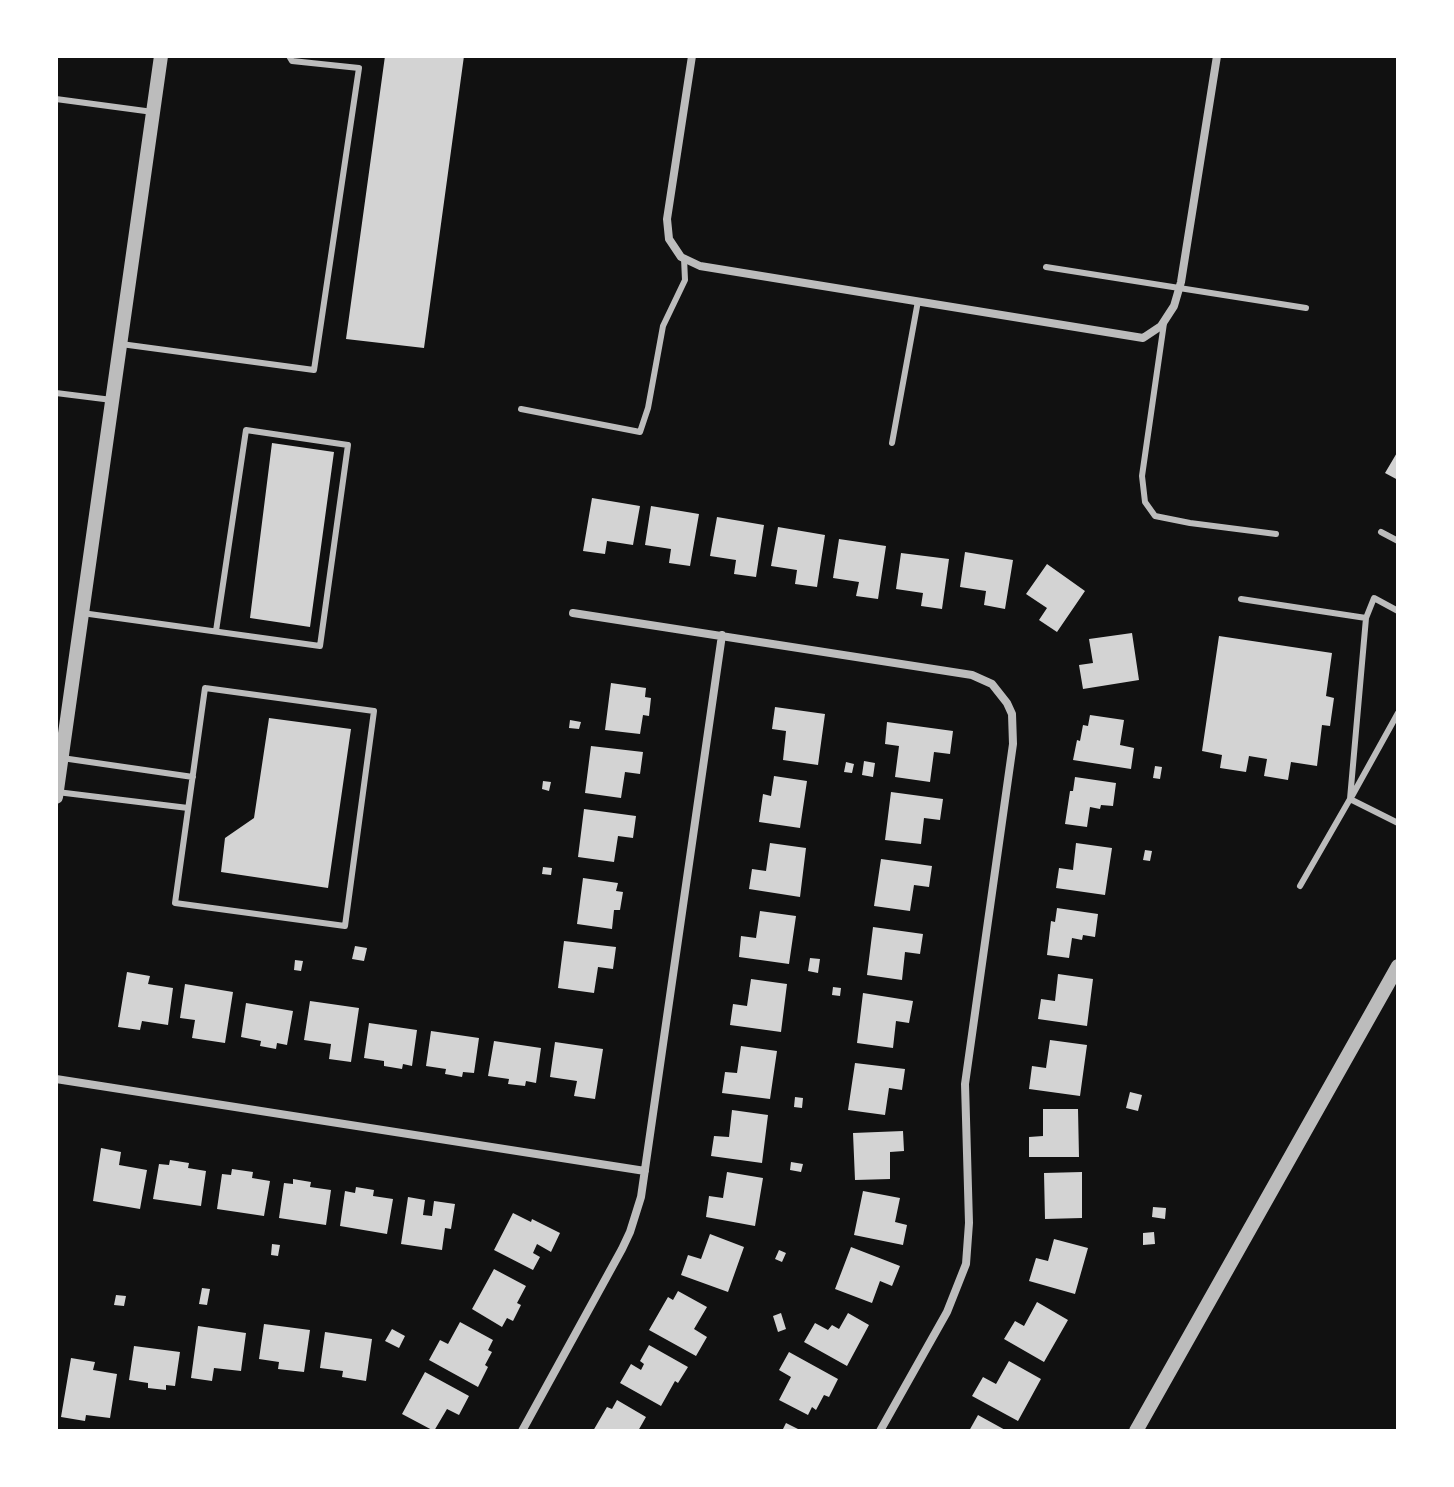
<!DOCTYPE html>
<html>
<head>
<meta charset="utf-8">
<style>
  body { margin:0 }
  #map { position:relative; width:1454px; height:1487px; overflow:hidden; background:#111; font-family:"Source Sans 3",sans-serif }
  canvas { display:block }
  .frame { position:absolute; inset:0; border:58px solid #fff; pointer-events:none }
</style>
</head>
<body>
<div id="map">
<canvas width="1454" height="1487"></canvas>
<div class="frame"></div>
</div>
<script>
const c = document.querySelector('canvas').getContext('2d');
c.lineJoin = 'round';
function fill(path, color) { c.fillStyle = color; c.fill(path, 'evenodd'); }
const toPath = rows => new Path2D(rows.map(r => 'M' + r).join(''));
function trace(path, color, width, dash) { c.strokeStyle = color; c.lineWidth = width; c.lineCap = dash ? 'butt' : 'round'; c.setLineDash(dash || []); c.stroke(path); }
fill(toPath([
  [385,56,464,56,424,348,346,339],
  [272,443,334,452,310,627,250,618],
  [1398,451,1398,480,1385,473],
  [592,498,640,506,633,545,607,541,605,554,583,551],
  [651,506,699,514,690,566,669,563,671,549,645,545],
  [717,517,764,525,756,577,734,574,736,560,710,556],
  [778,527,825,535,817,587,795,584,797,570,771,566],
  [839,539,886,546,878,599,856,596,859,582,833,578],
  [965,552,1013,560,1005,609,984,605,986,591,960,587],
  [901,553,949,559,942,609,921,606,923,593,896,589],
  [1047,564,1085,591,1057,632,1039,620,1047,608,1026,594],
  [1132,633,1139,680,1083,689,1079,665,1093,663,1089,639],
  [1219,636,1332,653,1326,696,1334,698,1330,726,1322,725,1317,766,1291,762,1288,780,1264,776,1267,759,1249,756,1246,772,1220,768,1222,755,1202,751],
  [611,683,646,688,645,697,651,698,649,716,643,715,640,734,605,730],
  [775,707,825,714,818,765,783,760,786,731,772,729],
  [1090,715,1124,720,1120,745,1134,748,1131,769,1073,760,1077,740,1080,741,1083,725,1088,726],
  [269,718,351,729,328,888,221,872,225,838,254,818],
  [570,720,581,722,579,729,569,728],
  [887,722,953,731,950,754,934,752,930,782,895,777,899,746,885,744],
  [591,746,643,752,640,774,625,772,621,798,585,793],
  [864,761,875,763,873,777,862,775],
  [846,762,854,764,852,773,844,772],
  [1155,766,1162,767,1160,779,1153,778],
  [774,776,807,781,800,828,759,822,763,794,771,796],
  [1075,777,1116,783,1113,806,1101,805,1100,809,1090,807,1087,827,1065,824,1070,791,1073,791],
  [543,781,551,782,549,791,542,789],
  [891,792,943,799,940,820,924,818,921,844,885,840],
  [584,809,636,816,633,838,618,836,614,862,578,857],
  [770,843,806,848,800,897,749,889,752,869,766,871],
  [1076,843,1112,848,1105,895,1056,888,1059,868,1073,870],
  [1145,850,1152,851,1150,861,1143,860],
  [881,859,932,866,929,887,914,885,910,911,874,906],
  [543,867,552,868,551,875,542,874],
  [583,878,618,883,616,891,623,892,620,910,614,910,612,929,577,924],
  [1057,908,1098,914,1095,937,1083,935,1082,940,1072,938,1069,958,1047,955,1051,921,1055,922],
  [760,911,796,916,789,964,739,957,741,936,756,938],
  [873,927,923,934,920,954,905,952,902,980,867,975],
  [564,941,616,947,613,969,598,967,594,993,558,988],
  [355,946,367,948,364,961,352,959],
  [810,958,820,959,818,973,808,971],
  [295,960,303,961,301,971,294,970],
  [127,972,150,976,148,984,173,988,168,1025,142,1021,140,1030,118,1027],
  [1058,974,1093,979,1087,1026,1038,1019,1041,999,1055,1001],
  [751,979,787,984,781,1032,730,1025,733,1004,747,1006],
  [185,984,233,992,225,1043,192,1038,195,1020,180,1018],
  [833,987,841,988,840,996,832,995],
  [863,993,913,1001,909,1023,896,1021,893,1048,857,1043],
  [310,1001,359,1008,351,1062,329,1059,331,1044,304,1040],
  [246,1003,293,1011,287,1045,277,1043,276,1049,260,1046,261,1041,241,1037],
  [369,1023,417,1030,412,1066,403,1064,402,1069,384,1066,384,1061,364,1058],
  [431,1031,479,1038,474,1073,463,1072,462,1077,445,1074,446,1069,426,1066],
  [1050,1040,1087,1045,1080,1096,1029,1089,1032,1066,1046,1068],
  [494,1041,541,1048,536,1083,526,1081,525,1086,508,1084,509,1079,488,1076],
  [555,1042,603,1049,595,1099,574,1096,577,1081,550,1077],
  [741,1046,777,1051,770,1099,722,1093,725,1072,737,1073],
  [855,1063,905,1069,902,1090,889,1088,885,1115,848,1110],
  [1130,1092,1142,1095,1138,1111,1126,1108],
  [795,1097,803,1098,802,1108,794,1107],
  [1043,1109,1078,1109,1079,1157,1029,1157,1029,1137,1043,1136],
  [732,1110,768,1115,762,1163,711,1156,714,1136,729,1137],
  [903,1131,904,1151,890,1152,890,1179,855,1180,853,1133],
  [101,1148,121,1152,119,1165,147,1170,140,1209,93,1201],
  [170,1160,189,1163,188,1168,206,1171,201,1206,153,1199,159,1164,169,1165],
  [791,1162,803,1164,801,1172,790,1170],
  [232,1169,253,1172,252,1178,270,1181,264,1216,217,1209,222,1174,231,1175],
  [727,1172,763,1178,755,1226,706,1217,709,1196,723,1198],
  [1082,1172,1082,1218,1045,1219,1044,1173],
  [293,1179,311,1182,310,1187,331,1190,326,1225,279,1218,284,1183,293,1184],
  [356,1187,374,1190,373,1196,393,1199,387,1234,340,1226,345,1191,355,1193],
  [863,1191,900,1198,895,1222,907,1225,903,1245,854,1235],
  [408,1197,425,1200,423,1215,432,1216,434,1201,455,1204,451,1229,445,1228,442,1250,401,1244],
  [1153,1207,1166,1208,1165,1219,1152,1217],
  [513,1213,531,1222,532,1219,560,1233,551,1252,537,1244,533,1253,540,1257,533,1270,494,1250],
  [1154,1232,1155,1244,1143,1245,1143,1233],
  [710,1234,744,1247,728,1292,681,1275,688,1255,701,1259],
  [1054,1239,1088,1248,1075,1294,1029,1281,1036,1258,1048,1261],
  [272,1244,280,1245,278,1256,271,1255],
  [851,1247,900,1266,892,1286,880,1281,872,1303,835,1289],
  [779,1250,786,1253,782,1262,775,1259],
  [494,1269,526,1286,517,1303,521,1305,513,1321,507,1318,502,1327,472,1309],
  [202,1288,210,1289,207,1305,199,1304],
  [678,1291,707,1307,694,1329,707,1337,696,1356,649,1330,668,1297,673,1300],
  [116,1295,126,1296,124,1306,114,1305],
  [1037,1302,1068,1320,1044,1362,1004,1339,1015,1321,1024,1326],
  [781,1313,786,1329,778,1332,773,1316],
  [848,1313,869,1325,847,1366,804,1342,815,1323,828,1330,832,1325,839,1329],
  [460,1322,493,1340,488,1350,492,1352,485,1365,488,1367,478,1387,429,1360,440,1340,448,1344],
  [264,1324,310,1330,304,1372,278,1369,279,1362,259,1359],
  [198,1326,246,1333,241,1371,214,1368,212,1381,191,1378],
  [392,1329,405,1336,399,1348,385,1341],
  [325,1332,372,1339,366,1381,342,1377,343,1371,320,1368],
  [649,1345,688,1367,678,1383,675,1381,661,1406,620,1383,631,1364,641,1370,644,1364,640,1361],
  [134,1346,180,1352,175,1386,166,1385,166,1390,148,1388,148,1383,129,1380],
  [789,1352,838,1379,829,1397,824,1395,816,1410,812,1407,808,1415,779,1400,791,1377,779,1370],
  [71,1358,95,1362,93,1370,117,1374,110,1418,86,1415,85,1421,61,1417],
  [1009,1361,1041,1379,1018,1421,972,1396,983,1377,996,1384],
  [425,1372,469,1396,459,1415,447,1409,434,1431,402,1414],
  [617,1400,646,1417,638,1431,593,1431,607,1407,612,1409],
  [978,1415,1007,1431,969,1431],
  [786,1423,802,1431,782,1431]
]), '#d3d3d3');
trace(toPath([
  [56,99,153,112],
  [1046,267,1306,308],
  [1164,323,1142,476,1145,502,1155,516,1190,523,1276,534],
  [121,344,314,370,359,68,292,61,289,56],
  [56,393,112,400],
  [521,409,640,432,648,408,663,326,685,280,684,258],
  [892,443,918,301],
  [1381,532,1398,541],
  [1241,599,1366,618,1374,598,1398,611],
  [82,613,320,646,348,445,246,430,216,631],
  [205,688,374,711,345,926,175,903,205,688],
  [62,758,193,777],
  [57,792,188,808],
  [1352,796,1398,713],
  [1350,799,1366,618],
  [1300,886,1350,799,1398,823]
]), '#bcbcbc', 6);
trace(toPath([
  [692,56,667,219,669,239,681,257,700,266,1143,338,1161,326,1174,306,1181,282,1217,56],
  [573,613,972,675,992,684,1007,703,1012,714,1013,744,965,1084,969,1223,966,1264,947,1312,880,1431],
  [56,1079,645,1171],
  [522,1431,622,1249,630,1232,641,1197,722,635]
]), '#bcbcbc', 8);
trace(toPath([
  [56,797,161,56],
  [1136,1431,1398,966]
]), '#bcbcbc', 14);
</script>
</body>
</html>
